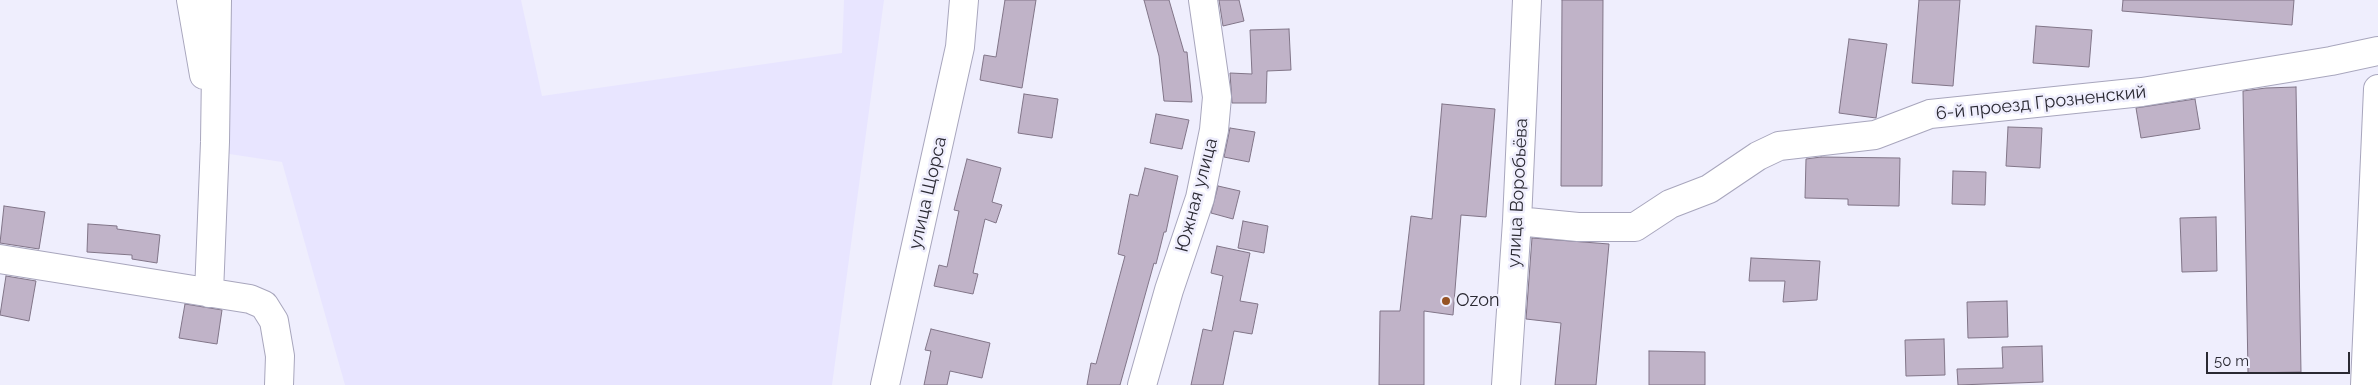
<!DOCTYPE html>
<html>
<head>
<meta charset="utf-8">
<style>
  body { margin:0 }
  #map { position:relative; width:2378px; height:385px; overflow:hidden; background:#efeefd; font-family:Raleway,sans-serif }
  canvas { display:block }
  .scale { position:absolute; left:2206px; top:352px; width:144px; height:22px; box-sizing:border-box; border:2px solid #2a2932; border-top:0; padding-left:6px; font-size:15px; line-height:18px; white-space:nowrap; color:#2a2932; -webkit-text-stroke:4px #efeefd; paint-order:stroke }
</style>
</head>
<body>
<div id="map">
<canvas width="2378" height="385"></canvas>
<div class="scale">50 m</div>
</div>
<script>
const c = document.querySelector('canvas').getContext('2d');
c.lineJoin = 'round';
function fill(path, color) { c.fillStyle = color; c.fill(path, 'evenodd'); }
const toPath = rows => new Path2D(rows.map(r => 'M' + r).join(''));
function trace(path, color, width, dash) { c.strokeStyle = color; c.lineWidth = width; c.lineCap = dash ? 'butt' : 'round'; c.setLineDash(dash || []); c.stroke(path); }
function drawText(font, color, halo, rows, align = 'center') {
  c.font = font + ' Raleway,sans-serif'; c.lineWidth = 5; c.setLineDash([]); c.textBaseline = 'middle'; c.strokeStyle = halo; c.fillStyle = color; for (const [text, x, y, turn = 0] of rows) {
    c.save(); c.translate(x, y); c.rotate((+turn || 0) * Math.PI / 180); c.textAlign = isNaN(turn) ? turn : align; if (halo) c.strokeText(text, 0, 0); c.fillText(text, 0, 0); c.restore();
  }
}
fill(toPath([
  [225,0,521,0,542,96,842,53,844,0,884,0,832,385,345,385,282,162,223,153]
]), '#e8e5ff');
const building = toPath([
  [1005,0,1036,0,1022,88,980,80,984,55,996,57,1005,0],
  [1144,0,1169,0,1184,52,1187,52,1192,102,1164,101,1159,56,1144,0],
  [1219,0,1239,0,1244,21,1223,26,1219,0],
  [1562,0,1603,0,1602,186,1561,186,1562,0],
  [1919,0,1960,0,1953,86,1912,83,1919,0],
  [2123,0,2294,0,2292,25,2122,11,2123,0],
  [2036,26,2092,30,2089,67,2033,63,2036,26],
  [1289,29,1291,70,1267,71,1266,103,1232,103,1230,73,1252,74,1250,30,1289,29],
  [1849,39,1887,44,1876,118,1839,113,1849,39],
  [2296,87,2301,372,2248,373,2243,91,2266,88,2296,87],
  [1024,94,1058,99,1052,138,1018,133,1024,94],
  [2195,99,2200,129,2141,138,2136,108,2195,99],
  [1442,104,1495,109,1486,217,1461,215,1453,315,1424,311,1424,385,1379,385,1380,311,1400,311,1411,216,1432,219,1442,104],
  [1156,114,1189,120,1182,149,1150,143,1156,114],
  [2008,127,2042,128,2040,168,2006,166,2008,127],
  [1230,128,1255,132,1249,162,1224,157,1230,128],
  [1821,157,1900,158,1899,206,1848,205,1848,199,1805,198,1806,159,1821,157],
  [967,159,1001,168,992,202,1002,205,996,223,985,219,973,273,978,274,973,294,934,286,939,265,947,267,959,211,954,210,967,159],
  [1145,168,1178,176,1166,232,1164,232,1156,264,1154,263,1120,385,1087,385,1091,363,1096,364,1125,256,1118,254,1130,194,1138,196,1145,168],
  [1953,171,1986,172,1985,205,1952,204,1953,171],
  [1218,186,1240,191,1233,219,1211,213,1218,186],
  [4,206,45,212,39,249,0,243,4,206],
  [2216,217,2217,271,2182,272,2180,218,2216,217],
  [1243,221,1268,226,1264,253,1238,248,1243,221],
  [88,224,117,226,117,229,160,235,157,263,132,259,132,255,87,252,88,224],
  [1532,238,1609,244,1596,385,1555,385,1561,323,1526,319,1532,238],
  [1217,246,1250,253,1240,301,1258,304,1252,334,1234,331,1223,385,1191,385,1203,329,1212,331,1223,276,1211,273,1217,246],
  [1751,258,1820,261,1817,300,1783,302,1785,281,1749,281,1751,258],
  [6,276,36,281,29,321,0,315,6,276],
  [2007,301,2008,337,1968,338,1967,302,2007,301],
  [185,304,222,310,217,344,179,338,185,304],
  [931,329,990,343,982,378,950,371,947,385,924,385,931,351,925,350,931,329],
  [1944,339,1945,375,1906,376,1905,340,1944,339],
  [2042,346,2043,382,1958,385,1957,369,2003,368,2002,347,2042,346],
  [1649,351,1705,352,1705,385,1649,385,1649,351]
]);
fill(building, '#c0b3c8');
trace(building, '#817588', 1);
const minor = toPath([
  [191,0,204,75],
  [1517,221,1578,227,1635,227,1670,204,1709,189,1758,156,1779,146,1875,135,1930,114,2142,92,2331,61,2378,51],
  [0,259,250,299,264,305,274,321,280,356,279,385],
  [209,293,215,142,217,0],
  [885,385,960,47,964,0],
  [1142,385,1169,290,1200,198,1214,130,1217,97,1203,0],
  [1506,385,1517,221,1527,0],
  [2365,385,2378,89]
]);
trace(minor, '#a8a6bd', 30);
trace(minor, '#fff', 28);
for (const [x, y, r, color] of [
  [1446,301,5,"#965324"]
]) { const dot = new Path2D(); dot.arc(x, y, r, 0, 2 * Math.PI); c.fillStyle = color; c.fill(dot); trace(dot, '#efeefd', 2); }
drawText('18px', '#2a2932', '#efeefd', [
  ["6-й проезд Грозненский",2041,103,-6],
  ["улица Щорса",928,193,-77],
  ["улица Воробьёва",1518,193,-87],
  ["Южная улица",1197,195,-75]
]);
drawText('18px', '#2a2932', '#efeefd', [
  ["Ozon",1456,301]
], 'left');
</script>
</body>
</html>
